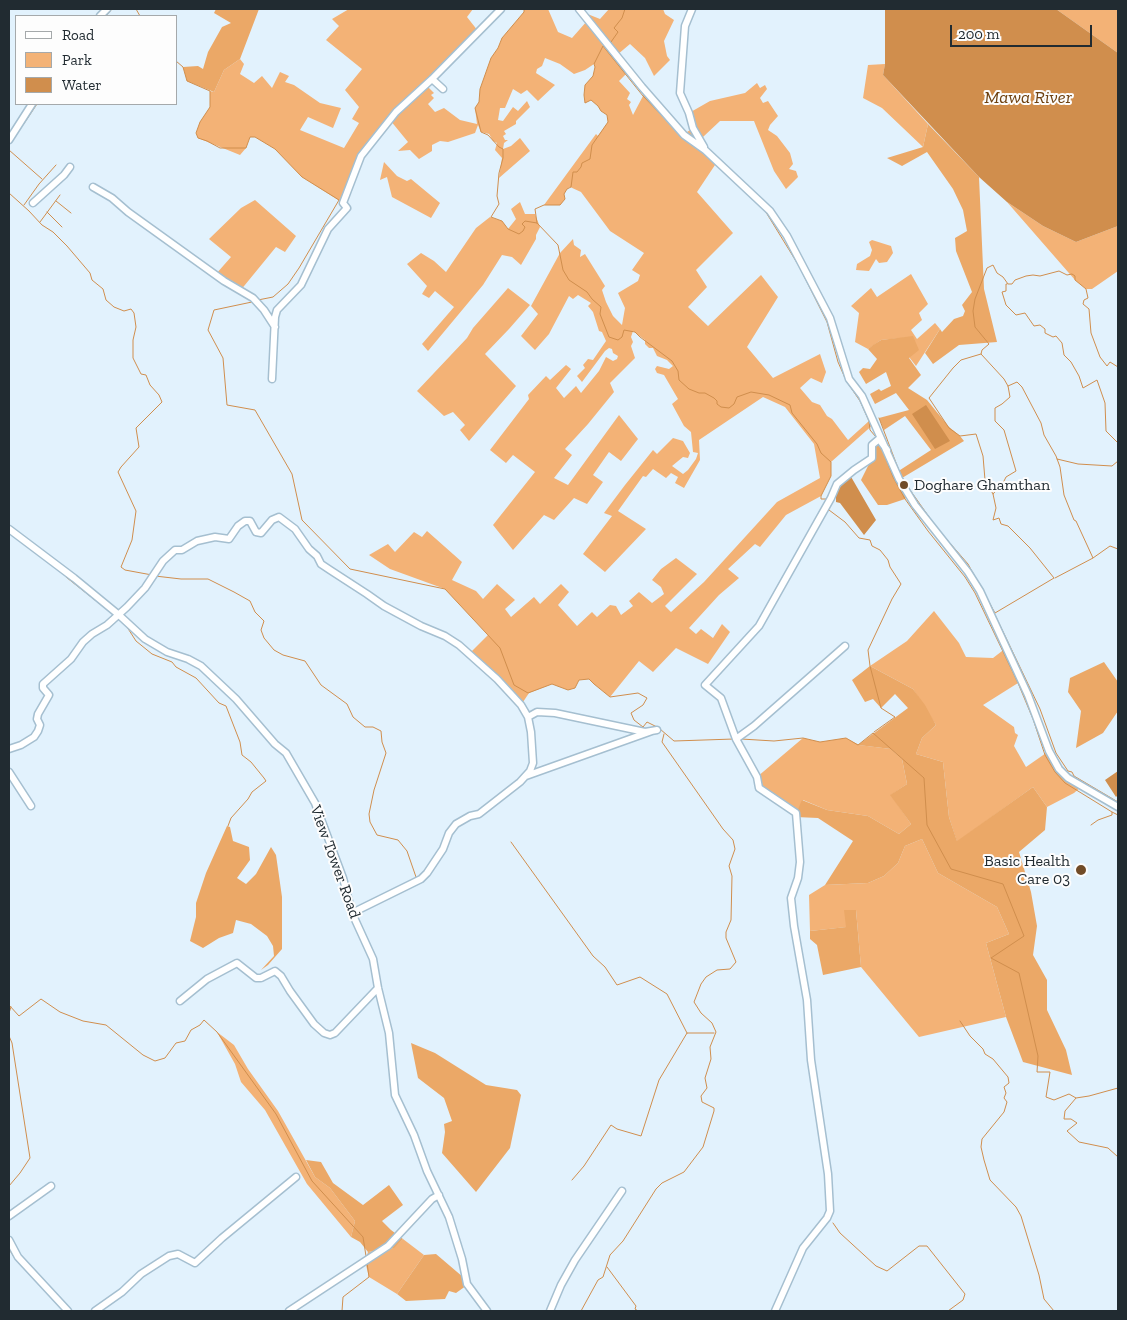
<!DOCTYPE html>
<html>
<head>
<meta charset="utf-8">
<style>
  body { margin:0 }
  #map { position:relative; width:1127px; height:1320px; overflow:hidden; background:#e2f2fd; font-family:"Zilla Slab",serif }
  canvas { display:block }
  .frame { position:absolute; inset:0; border:10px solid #212b31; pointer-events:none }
  .legend { position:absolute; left:15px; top:15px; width:162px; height:90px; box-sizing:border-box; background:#fdfdfd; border:1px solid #a5a9ab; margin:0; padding:6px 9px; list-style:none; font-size:15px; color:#212b31 }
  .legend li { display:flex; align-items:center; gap:10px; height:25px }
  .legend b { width:25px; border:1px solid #a5a9ab }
  .scale { position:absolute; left:950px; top:25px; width:142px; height:22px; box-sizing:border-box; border:2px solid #212b31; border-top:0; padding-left:6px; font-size:15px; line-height:18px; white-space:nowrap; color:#212b31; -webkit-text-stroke:4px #fdfdfd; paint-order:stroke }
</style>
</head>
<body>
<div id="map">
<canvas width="1127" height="1320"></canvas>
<div class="frame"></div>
<ul class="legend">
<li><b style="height:6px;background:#fff"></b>Road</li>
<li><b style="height:14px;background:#f3b276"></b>Park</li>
<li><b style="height:14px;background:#d08e4d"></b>Water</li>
</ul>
<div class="scale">200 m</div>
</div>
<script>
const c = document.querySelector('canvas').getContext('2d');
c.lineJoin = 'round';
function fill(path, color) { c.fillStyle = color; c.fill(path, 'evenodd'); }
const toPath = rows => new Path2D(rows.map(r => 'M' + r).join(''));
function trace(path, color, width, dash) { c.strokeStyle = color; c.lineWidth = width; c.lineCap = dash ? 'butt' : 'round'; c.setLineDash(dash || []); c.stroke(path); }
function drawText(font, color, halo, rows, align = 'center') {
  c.font = font + ' "Zilla Slab",serif'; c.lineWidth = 4; c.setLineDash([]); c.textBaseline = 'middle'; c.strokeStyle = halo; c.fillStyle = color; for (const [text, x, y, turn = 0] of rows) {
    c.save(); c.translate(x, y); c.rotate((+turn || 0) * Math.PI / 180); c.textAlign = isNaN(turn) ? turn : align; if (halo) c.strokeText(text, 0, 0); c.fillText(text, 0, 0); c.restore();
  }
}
fill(toPath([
  [349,9,473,9,467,17,478,31,426,85,434,93,431,95,434,98,428,104,435,112,444,108,460,120,477,124,475,108,479,102,480,89,491,58,498,48,502,38,524,12,524,9,548,9,558,32,572,38,587,21,580,11,600,19,609,9,663,9,665,14,674,20,664,41,667,56,670,60,654,76,645,58,630,44,617,55,629,71,619,81,630,93,627,99,631,102,629,105,633,115,643,96,642,87,684,134,693,128,689,113,710,101,745,93,757,83,760,88,765,85,767,89,760,98,763,103,768,101,778,116,770,125,768,130,777,136,790,153,793,164,789,169,796,171,798,177,786,189,774,171,754,121,720,121,703,137,709,154,717,162,697,192,733,233,696,270,707,287,688,307,708,326,761,275,778,297,747,347,773,378,820,354,826,372,822,383,811,378,800,388,812,402,820,405,827,416,832,419,848,440,869,421,875,423,831,462,831,476,821,496,786,515,760,547,755,544,728,569,739,578,719,595,689,628,696,634,701,629,713,638,722,624,730,632,708,664,676,648,653,672,639,661,610,697,594,684,589,679,579,680,575,688,568,690,552,684,529,693,521,705,469,654,488,635,445,589,390,569,369,555,388,544,395,552,414,532,422,537,427,531,462,562,452,580,476,591,483,599,497,584,515,600,505,609,511,617,534,597,540,604,561,584,569,592,558,605,577,626,592,612,597,617,610,605,616,606,621,615,633,606,629,601,639,592,652,603,664,594,661,587,652,580,661,569,676,558,697,574,665,606,671,612,704,582,777,502,820,478,814,444,785,407,763,397,699,440,700,460,684,488,675,483,678,477,671,473,666,478,653,469,646,477,643,476,618,511,646,529,605,572,583,554,612,516,604,513,625,485,653,450,657,454,673,438,683,441,690,453,688,458,683,457,672,466,683,474,688,470,696,459,698,453,693,452,691,432,684,426,672,404,678,399,664,375,657,373,655,369,657,366,669,369,673,366,667,360,657,356,653,348,649,348,645,344,645,340,633,331,631,337,633,342,631,346,635,358,610,383,614,392,588,424,565,449,572,455,554,478,568,485,619,415,638,439,621,461,609,452,593,475,603,482,587,504,574,498,554,520,544,515,513,550,493,525,535,472,513,455,506,463,490,450,529,399,528,395,546,376,550,380,566,365,571,369,556,388,564,398,576,386,581,393,599,371,606,357,613,361,617,359,618,356,613,353,612,349,609,348,605,351,582,382,577,376,585,368,583,365,588,359,593,360,606,341,602,332,599,331,593,312,588,306,591,303,578,295,573,299,569,296,549,334,535,350,521,336,538,314,531,306,560,253,573,239,574,245,581,250,580,257,585,254,605,286,602,290,606,302,613,316,622,325,625,308,618,293,638,281,640,275,632,270,644,253,610,231,581,192,570,187,567,189,564,194,565,199,560,205,544,205,596,134,598,136,608,122,607,115,601,111,598,106,591,100,585,103,584,95,585,85,593,76,595,67,594,64,585,70,574,74,560,64,545,58,542,66,537,69,536,73,555,85,538,101,527,90,521,94,513,89,505,108,500,108,498,120,503,121,513,107,518,111,527,101,530,107,516,121,516,124,504,131,506,134,503,136,505,140,508,140,504,143,503,149,511,146,520,138,530,151,499,178,502,158,495,150,497,143,493,141,489,134,481,132,478,125,475,133,448,142,440,141,432,145,432,151,419,159,410,150,398,151,408,142,390,120,367,147,343,203,302,177,275,149,255,137,250,137,246,148,240,155,198,138,196,133,200,122,210,107,210,91,214,92,224,70,240,59,244,64,240,74,254,83,262,76,272,88,280,72,289,76,285,82,294,85,320,103,341,108,333,128,308,117,300,130,344,148,359,123,352,119,359,107,345,90,362,69,326,40,339,26,332,19],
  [1056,9,1117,9,1118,53],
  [885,64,883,75,928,124,923,147,882,108,863,98,868,65],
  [384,162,397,176,407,181,411,179,440,203,431,218,392,197,387,177,380,180],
  [255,200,296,236,285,252,276,247,240,291,216,274,231,257,209,239,241,208],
  [520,202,525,214,535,214,540,227,536,235,536,239,521,265,512,257,502,255,483,285,428,351,422,344,454,307,435,291,429,298,422,294,427,286,407,264,421,253,434,261,446,272,476,228,490,217,502,221,508,229,516,219,511,209],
  [1007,202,1043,226,1076,242,1118,226,1118,271,1092,289,1086,289,1075,280],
  [872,240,891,246,893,253,887,262,879,263,876,259,869,271,856,270,857,264,870,256,872,250,869,242],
  [911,274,928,304,919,313,922,320,911,330,917,339,935,323,940,329,916,366,909,357,913,337,881,340,868,349,855,342,859,313,851,306,871,288,877,297],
  [508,288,530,305,509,329,485,354,516,386,469,441,460,430,465,425,453,412,444,416,417,391,467,338,473,328],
  [934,611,959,643,966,657,993,658,1006,648,1024,685,1018,683,983,705,1014,727,1015,733,1018,735,1014,746,1026,767,1049,751,1059,769,1082,786,1074,793,1047,807,1033,787,957,842,949,817,943,762,916,754,922,738,936,725,913,689,870,666,907,641],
  [803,738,820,742,846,738,859,745,891,749,902,759,907,784,891,795,911,824,899,834,868,816,827,810,803,800,796,813,759,788,757,777],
  [922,839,938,873,997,907,1009,934,986,943,1006,1017,919,1037,861,967,856,910,847,927,810,931,809,895,825,885,868,883,884,876,898,863,905,846],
  [217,1032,234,1045,248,1069,278,1111,315,1177,330,1188,355,1221,351,1237,307,1184,265,1110,241,1082,235,1064],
  [403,1239,424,1255,397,1294,369,1277,365,1261,368,1252,393,1248]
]), '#f3b276');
fill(toPath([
  [216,9,259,9,240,59,224,70,214,92,187,81,183,67,198,66,203,69,208,52,222,27,231,23,214,13],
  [928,124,979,177,984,289,997,342,959,345,933,364,925,353,940,329,942,332,954,319,963,316,965,311,962,305,972,292,956,251,955,238,967,231,963,210,953,189,927,152,902,166,887,158,923,147],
  [913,336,919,350,909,358,921,375,908,388,927,400,949,427,960,436,964,441,902,478,908,494,905,499,887,505,878,505,861,480,872,458,872,445,879,439,897,472,931,450,905,416,884,430,879,418,909,410,896,393,875,404,870,394,879,389,881,391,891,386,886,372,866,384,859,372,863,368,870,369,877,359,868,349,873,345,881,340],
  [1104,662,1118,682,1118,711,1103,733,1076,748,1081,711,1068,692,1070,678],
  [870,666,913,689,925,705,936,725,922,738,916,754,943,762,949,817,957,841,1033,787,1047,807,1045,830,1019,852,1031,892,1037,926,1033,955,1047,980,1047,1010,1066,1050,1072,1075,1023,1062,1006,1017,986,943,1009,934,997,907,938,873,922,839,905,846,898,863,884,876,868,883,825,885,853,841,818,818,796,817,796,813,802,800,827,810,868,816,899,834,911,824,890,795,907,784,902,759,891,749,858,745,908,708,895,694,881,708,873,699,865,702,852,680],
  [227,826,230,827,233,841,249,847,250,860,237,878,246,884,256,874,271,847,276,855,282,897,282,949,268,965,261,970,274,956,273,946,267,936,251,924,236,920,233,933,219,938,203,948,190,941,196,917,196,903,206,873],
  [844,910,856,910,861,967,823,975,817,945,810,939,810,931,846,927],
  [411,1043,435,1053,486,1085,517,1090,521,1095,510,1148,476,1192,442,1153,445,1132,444,1124,452,1121,444,1098,418,1078],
  [306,1160,321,1162,333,1183,363,1205,389,1185,403,1205,382,1221,391,1230,403,1239,394,1248,368,1252,360,1242,351,1237,355,1221,330,1188,315,1177],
  [436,1254,470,1283,456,1293,449,1291,445,1299,406,1301,397,1294,424,1255]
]), '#eba867');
fill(toPath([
  [885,9,1056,9,1118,53,1118,226,1076,242,1043,226,1007,202,979,177,883,75,885,64],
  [926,405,950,441,935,449,912,414],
  [850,475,876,520,864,535,840,503,836,502,836,492],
  [1118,771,1118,795,1116,797,1105,780]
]), '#d08e4d');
trace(toPath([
  [136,9,140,16],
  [524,9,524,12,502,38,498,48,491,58,480,89,479,102,475,108,481,132,488,135,499,147,503,149,503,158,499,173,497,196,499,204,491,217,502,221,508,229,519,234,523,231,525,227,522,224,525,221,537,223,558,245,563,270,569,280,587,292,592,299,601,307,600,314,609,337,618,340,622,337,624,330,635,332,640,337,672,361,678,371,679,380,689,389,699,393,705,393,714,398,717,401,717,404,721,407,729,408,734,404,737,397,751,392,769,395,790,405,792,413,817,444,821,453,831,462,831,476,821,496,821,499,828,499],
  [106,16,112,9],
  [611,42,618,32,614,28,622,18,625,9],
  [176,61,183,67,187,81,210,91,210,107,200,122,196,133,198,138,207,141,220,148,246,148,250,137,255,137,275,149,302,177,339,200,299,268,288,284,273,297,258,300],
  [23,125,37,104],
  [16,134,20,129],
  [9,150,42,179],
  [700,150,706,155],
  [9,193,29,211,42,225,53,232,67,246,90,273,92,280,103,289,106,300,114,307,124,311,131,309,134,313,136,327,133,340,133,358,141,374,146,375,150,385,159,395,162,402,136,428,139,447,121,467,118,472,136,511,132,540,121,567,125,570,152,575],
  [56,201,71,213],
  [24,205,39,184,56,165],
  [764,209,799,266,827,322,838,362,845,378],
  [47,212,62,227],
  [40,222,60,195],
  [537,223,535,209,544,205,560,205,565,199,564,194,567,189,571,187,573,172,577,172,581,167,582,163,590,159,592,145,608,122,607,115,601,111,598,106,591,100,585,103,584,95,585,85,593,76,595,67,594,64,603,46,643,96,674,128],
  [1007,284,1006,284,1006,291,1002,292,1006,305,1016,315,1025,313,1034,326,1040,325,1045,329,1045,333,1053,337,1056,336,1062,343,1064,355,1071,362,1079,376,1083,388,1097,380,1105,403,1106,431,1118,443],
  [252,302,214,310,208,330,223,358,227,405,255,410,292,474,302,520,350,569,445,589,500,648,514,685,528,693,552,684,568,690,575,688,579,680,589,679,594,684,610,697,638,693,647,698,643,705,631,713,634,720,643,727,647,722,657,727],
  [981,354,961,360,953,368,929,398,949,428,960,436,976,434,983,456,985,480,993,494],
  [847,382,860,401,869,421,870,430,876,437],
  [1008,386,1017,382,1022,387,1041,423,1044,435,1056,456,1060,467,1064,495,1074,520,1076,521,1093,558,1055,578],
  [879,418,901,476],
  [883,451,893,477,905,499,928,531,965,577,975,593,1018,683,1033,719,1045,755,1055,772,1065,783,1112,812],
  [1057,459,1078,464,1112,466,1118,461],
  [903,480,934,524],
  [829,510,845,522,859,538,870,540,872,546,880,550,888,560,890,567,901,584,892,599,868,650,870,666,881,708,895,717,874,732],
  [936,527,968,564,995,613,1054,578,1030,548,1008,526,1001,524,999,518,993,520,996,508,993,494,1003,483,1006,477,1016,471,1004,430,995,421,995,408,1002,404,1010,397,1008,386,1004,379,981,354,982,350,989,344,975,327,973,311,975,299,987,268,993,265,997,273,1003,277,1008,284,1012,284,1015,280,1026,276,1033,275,1040,276,1059,271,1067,275,1072,274,1075,276,1075,280,1086,289,1088,298,1084,300,1083,304,1089,309,1091,333,1100,357,1107,366,1110,362,1118,367],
  [1093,558,1110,546,1118,549],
  [155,576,181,579,208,579,234,592,250,601,255,612,264,621,261,630,264,638,274,650,283,655,305,661,321,685,347,704,353,717,365,727,373,727,381,731,382,742,386,753,374,790,369,814,370,822,377,835,398,840,407,851,416,877],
  [66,577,115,616],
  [996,617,1040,709,1056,753,1068,771,1072,772,1074,776,1118,802],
  [118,618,127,627,136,641,152,654,172,662,176,667,196,678,219,703,226,706,240,742,242,755,251,762,264,778,266,781,252,792,248,799,231,818,228,826],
  [660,729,674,741,734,739],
  [741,739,774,741,803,738,820,742,846,738,858,745,873,733,924,778,927,825,951,869,1003,884,1024,936,991,958,1019,973,1038,1056,1037,1072,1050,1072,1046,1097,1054,1100,1069,1094,1076,1098,1065,1111,1064,1119,1071,1119,1077,1123,1067,1131,1079,1142,1108,1148,1118,1157],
  [1091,825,1098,820,1112,815,1112,812,1118,815],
  [511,842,593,956,605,967,617,985,640,977,667,994,687,1033],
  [9,1005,19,1016,41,999,60,1012,83,1021,106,1025,143,1055,155,1061,165,1058,176,1043,185,1041,191,1030,200,1025,204,1020,217,1032,276,1114,312,1181,363,1237,366,1256],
  [9,1013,11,1007],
  [960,1021,970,1036,983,1049,985,1054,993,1059,1008,1077,1009,1083,1004,1087,1006,1093,1004,1098,1007,1102,1004,1112,982,1139,981,1147,984,1160,990,1180,1016,1207,1021,1216,1039,1275,1044,1299,1054,1311],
  [9,1036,12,1043,30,1158,20,1173,9,1186],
  [1076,1098,1089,1096,1118,1088],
  [572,1180,584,1166,611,1125,617,1129,641,1136,659,1080,687,1033,714,1033],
  [833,1223,840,1233,876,1266,887,1271,919,1246,927,1246,965,1294,963,1300,948,1311],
  [9,1249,14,1257],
  [17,1260,36,1281],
  [607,1267,636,1306,635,1309,638,1311],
  [54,1300,63,1311],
  [342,1311,343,1297,369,1277,367,1263],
  [581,1311,598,1280,603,1277,610,1255,623,1241,656,1189,662,1183,684,1172,703,1147,714,1111,714,1108,702,1102,701,1096,707,1088,705,1078,711,1059,710,1047,716,1032,712,1023,701,1013,694,1002,701,984,706,977,717,970,730,969,736,962,726,938,726,932,731,920,732,876,729,866,735,849,733,840,723,829,662,742,664,734]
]), '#d08e4d', 1);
const minor = toPath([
  [579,9,642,87,684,135,705,150,770,211,787,236,830,318,849,379,862,396,899,479,915,505,968,572,980,591,1028,695,1049,751,1059,769,1068,778,1118,807],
  [692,9,685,26,680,93,689,113,693,128,704,147],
  [100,16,107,9],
  [432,79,443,89],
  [9,140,32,104],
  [93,187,112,198,128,212,224,281,253,298,264,310,275,327],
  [33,203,64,175,70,167],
  [272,379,275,317,277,310,301,285,328,229,347,208,343,203,361,156,396,112,432,79,501,9],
  [9,529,74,578,119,615,145,639,167,652,188,659,201,666,236,699,275,744,286,753,315,803,343,878,352,913,373,959,378,988,389,1033,395,1095,414,1135,427,1171,449,1217,462,1259,467,1284,487,1311],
  [528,717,537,712,555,713,645,732,657,730],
  [736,739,754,726,845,646],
  [9,749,21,745,34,737,38,731,40,725,37,719,38,714,49,695,43,688,43,684,71,659,83,642,92,634,107,625,127,607,145,588,163,561,175,550,182,550,197,541,215,537,229,539,238,526,245,521,250,521,256,532,261,533,272,520,279,517,295,529,309,549,317,556,321,564,330,570,367,594,384,606,421,626,445,636,459,645,497,679,521,705,528,717,531,732,533,763,530,771,520,782,479,814,470,816,456,824,449,833,443,849,427,873,421,879,352,913],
  [9,772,31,806],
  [526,776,652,731],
  [180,1001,207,979,237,963,256,978,261,978,275,971,281,976,290,991,314,1024,324,1033,330,1035,335,1033,378,988],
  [9,1216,51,1186],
  [9,1240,18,1257,68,1311],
  [95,1311,122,1292,141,1274,169,1256,178,1254,195,1263,222,1238,296,1177],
  [289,1311,388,1246,432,1199,439,1195],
  [550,1311,561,1285,575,1260,622,1191],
  [775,1311,803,1248,827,1218,830,1211,828,1174,811,1060,807,1000,794,926,791,898,798,878,800,862,796,813,759,788,757,777,736,739,721,698,705,685,759,626,831,498,837,484,854,470,872,458,872,445,879,439,887,450]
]);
trace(minor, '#a5bfd0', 9);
trace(minor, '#fff', 6);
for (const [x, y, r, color] of [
  [904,485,5,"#714c28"],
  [1081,870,6,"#714c28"]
]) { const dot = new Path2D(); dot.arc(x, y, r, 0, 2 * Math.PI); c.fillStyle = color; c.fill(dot); trace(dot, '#fdfdfd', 2); }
drawText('16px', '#212b31', '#fdfdfd', [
  ["Doghare Ghamthan",914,485],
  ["Basic Health",1070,861,"right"],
  ["Care 03",1070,879,"right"]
], 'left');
drawText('16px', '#212b31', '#fdfdfd', [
  ["View Tower Road",335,862,70]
]);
drawText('italic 18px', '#6e4110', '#fdfdfd', [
  ["Mawa River",1028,98]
]);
</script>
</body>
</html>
